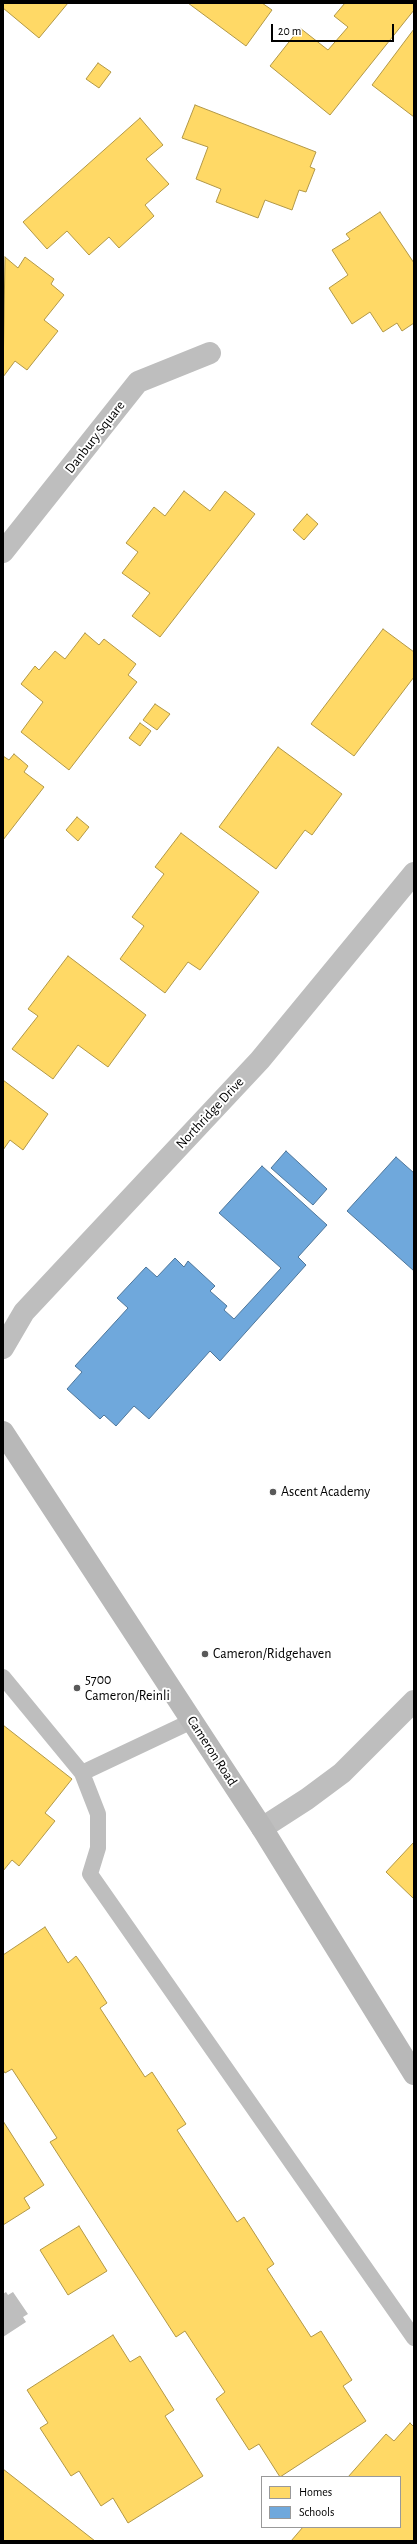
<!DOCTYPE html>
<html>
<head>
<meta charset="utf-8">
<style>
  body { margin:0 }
  #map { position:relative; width:417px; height:2544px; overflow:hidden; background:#fff; font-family:"Alegreya Sans",sans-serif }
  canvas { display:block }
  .frame { position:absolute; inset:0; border:4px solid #000; pointer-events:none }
  .legend { position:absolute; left:261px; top:2476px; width:140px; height:52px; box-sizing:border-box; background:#fff; border:1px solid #999; margin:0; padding:5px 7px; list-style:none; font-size:12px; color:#000 }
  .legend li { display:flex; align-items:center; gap:8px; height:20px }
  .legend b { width:20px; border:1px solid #999 }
  .scale { position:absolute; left:271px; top:24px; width:123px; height:18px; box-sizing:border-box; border:2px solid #000; border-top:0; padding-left:5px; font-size:12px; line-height:14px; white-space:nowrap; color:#000; -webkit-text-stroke:3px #fff; paint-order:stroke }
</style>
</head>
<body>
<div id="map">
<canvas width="417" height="2544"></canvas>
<div class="frame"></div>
<ul class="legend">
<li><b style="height:11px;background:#ffd966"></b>Homes</li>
<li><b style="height:11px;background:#6fa8dc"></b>Schools</li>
</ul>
<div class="scale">20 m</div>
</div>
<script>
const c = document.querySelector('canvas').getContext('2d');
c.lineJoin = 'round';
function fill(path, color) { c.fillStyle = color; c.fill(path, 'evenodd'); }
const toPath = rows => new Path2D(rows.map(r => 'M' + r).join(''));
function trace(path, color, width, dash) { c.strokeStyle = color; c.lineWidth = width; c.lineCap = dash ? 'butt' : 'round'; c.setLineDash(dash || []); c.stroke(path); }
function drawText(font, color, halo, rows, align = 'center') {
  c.font = font + ' "Alegreya Sans",sans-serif'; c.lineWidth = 4; c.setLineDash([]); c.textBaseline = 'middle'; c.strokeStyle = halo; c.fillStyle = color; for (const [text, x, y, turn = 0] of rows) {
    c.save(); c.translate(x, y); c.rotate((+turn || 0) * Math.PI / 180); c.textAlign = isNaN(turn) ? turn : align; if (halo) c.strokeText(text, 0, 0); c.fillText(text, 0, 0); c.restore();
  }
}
fill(toPath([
  [6,2292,8,2295,13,2292,28,2314,23,2317,26,2322,3,2337,3,2294]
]), '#bebebe');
const homes = toPath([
  [3,3,68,3,39,38,3,8,3,3],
  [188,3,262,3,272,10,246,46,188,3],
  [345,3,414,3,414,10,330,115,270,66,300,28,328,50,348,27,334,16,345,3],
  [414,29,414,117,372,85,414,29],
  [98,63,111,72,99,88,86,79,98,63],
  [195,105,316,152,310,167,315,169,306,192,299,190,292,210,265,200,258,218,216,202,221,189,196,179,208,147,182,138,195,105],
  [140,118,163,145,146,159,169,184,145,205,154,216,119,248,109,237,89,255,67,231,47,249,23,222,140,118],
  [380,212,414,263,414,323,402,331,397,323,383,332,370,312,352,324,329,288,348,275,332,250,350,239,346,234,380,212],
  [5,257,18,268,25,257,54,279,51,284,64,295,44,320,58,331,27,370,15,361,3,377,5,257],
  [184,491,210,511,225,491,255,514,160,637,132,616,150,593,122,573,138,552,126,543,154,507,165,516,184,491],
  [307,514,318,524,304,540,293,530,307,514],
  [383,629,414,652,414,677,354,756,311,724,383,629],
  [85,633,99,645,104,639,136,664,128,675,137,682,69,770,21,732,43,702,21,684,35,666,39,670,55,651,65,659,85,633],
  [155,704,170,714,157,730,143,720,155,704],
  [140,723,151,731,140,746,129,738,140,723],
  [278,747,342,794,312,835,305,830,276,869,219,827,278,747],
  [14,754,28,766,24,772,44,787,3,840,3,756,9,760,14,754],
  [77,817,89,827,78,841,66,830,77,817],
  [181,833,259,892,200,970,188,962,165,993,120,959,144,926,132,917,164,874,155,867,181,833],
  [68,956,146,1015,108,1067,78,1045,53,1079,12,1049,38,1016,28,1009,68,956],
  [3,1080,48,1114,23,1150,10,1140,3,1150,3,1080],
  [3,1725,72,1779,45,1813,55,1821,19,1866,12,1860,3,1871,3,1725],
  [414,1842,414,1899,386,1872,414,1842],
  [45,1927,68,1963,76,1956,82,1964,107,2003,100,2008,145,2077,152,2072,186,2124,177,2130,237,2222,244,2217,274,2264,267,2269,311,2337,321,2331,352,2380,343,2386,366,2421,280,2477,259,2444,249,2450,216,2399,225,2392,185,2331,176,2337,50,2142,57,2138,12,2069,5,2073,3,2070,3,1955,45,1927],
  [3,2121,44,2185,24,2198,30,2208,3,2225,3,2121],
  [79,2226,107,2271,68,2295,40,2250,79,2226],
  [113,2335,130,2362,140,2356,174,2410,165,2416,203,2476,128,2523,113,2498,101,2506,79,2471,71,2476,40,2428,48,2423,27,2390,113,2335],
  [410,2423,414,2427,414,2541,291,2541,303,2527,400,2527,400,2477,348,2477,386,2434,394,2441,410,2423],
  [3,2469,95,2541,3,2541,3,2469]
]);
fill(homes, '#ffd966');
trace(homes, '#b29847', 1);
const schools = toPath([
  [286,1151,327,1189,313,1205,271,1168,286,1151],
  [396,1157,414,1173,414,1271,347,1211,396,1157],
  [262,1166,327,1225,298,1257,306,1265,220,1361,210,1351,149,1419,134,1406,116,1426,104,1415,100,1419,67,1389,82,1372,75,1366,128,1308,117,1298,146,1267,157,1277,175,1258,184,1267,188,1261,215,1286,210,1291,227,1306,224,1310,234,1319,281,1268,219,1213,262,1166]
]);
fill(schools, '#6fa8dc');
trace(schools, '#4e769a', 1);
trace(toPath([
  [3,1677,82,1773,98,1814,98,1848,90,1874,414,2338],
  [82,1773,192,1721]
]), '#bebebe', 16);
trace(toPath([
  [3,552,138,382,210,353],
  [3,1348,24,1312,260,1060,414,873],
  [262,1828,307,1799,342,1773,414,1701]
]), '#bebebe', 22);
trace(toPath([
  [3,1432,262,1828,414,2074]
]), '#b8b8b8', 22);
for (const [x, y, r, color] of [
  [273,1492,4,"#595959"],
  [205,1654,4,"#595959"],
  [77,1688,4,"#595959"]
]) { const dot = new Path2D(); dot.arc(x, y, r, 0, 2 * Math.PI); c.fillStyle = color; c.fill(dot); trace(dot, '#fff', 1.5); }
drawText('14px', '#000', '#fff', [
  ["Danbury Square",95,437,-52],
  ["Northridge Drive",210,1113,-47],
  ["Cameron Road",212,1751,57]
]);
drawText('14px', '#000', '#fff', [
  ["Ascent Academy",281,1492],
  ["Cameron/Ridgehaven",213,1654],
  ["5700",85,1680],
  ["Cameron/Reinli",85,1696]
], 'left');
</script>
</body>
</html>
